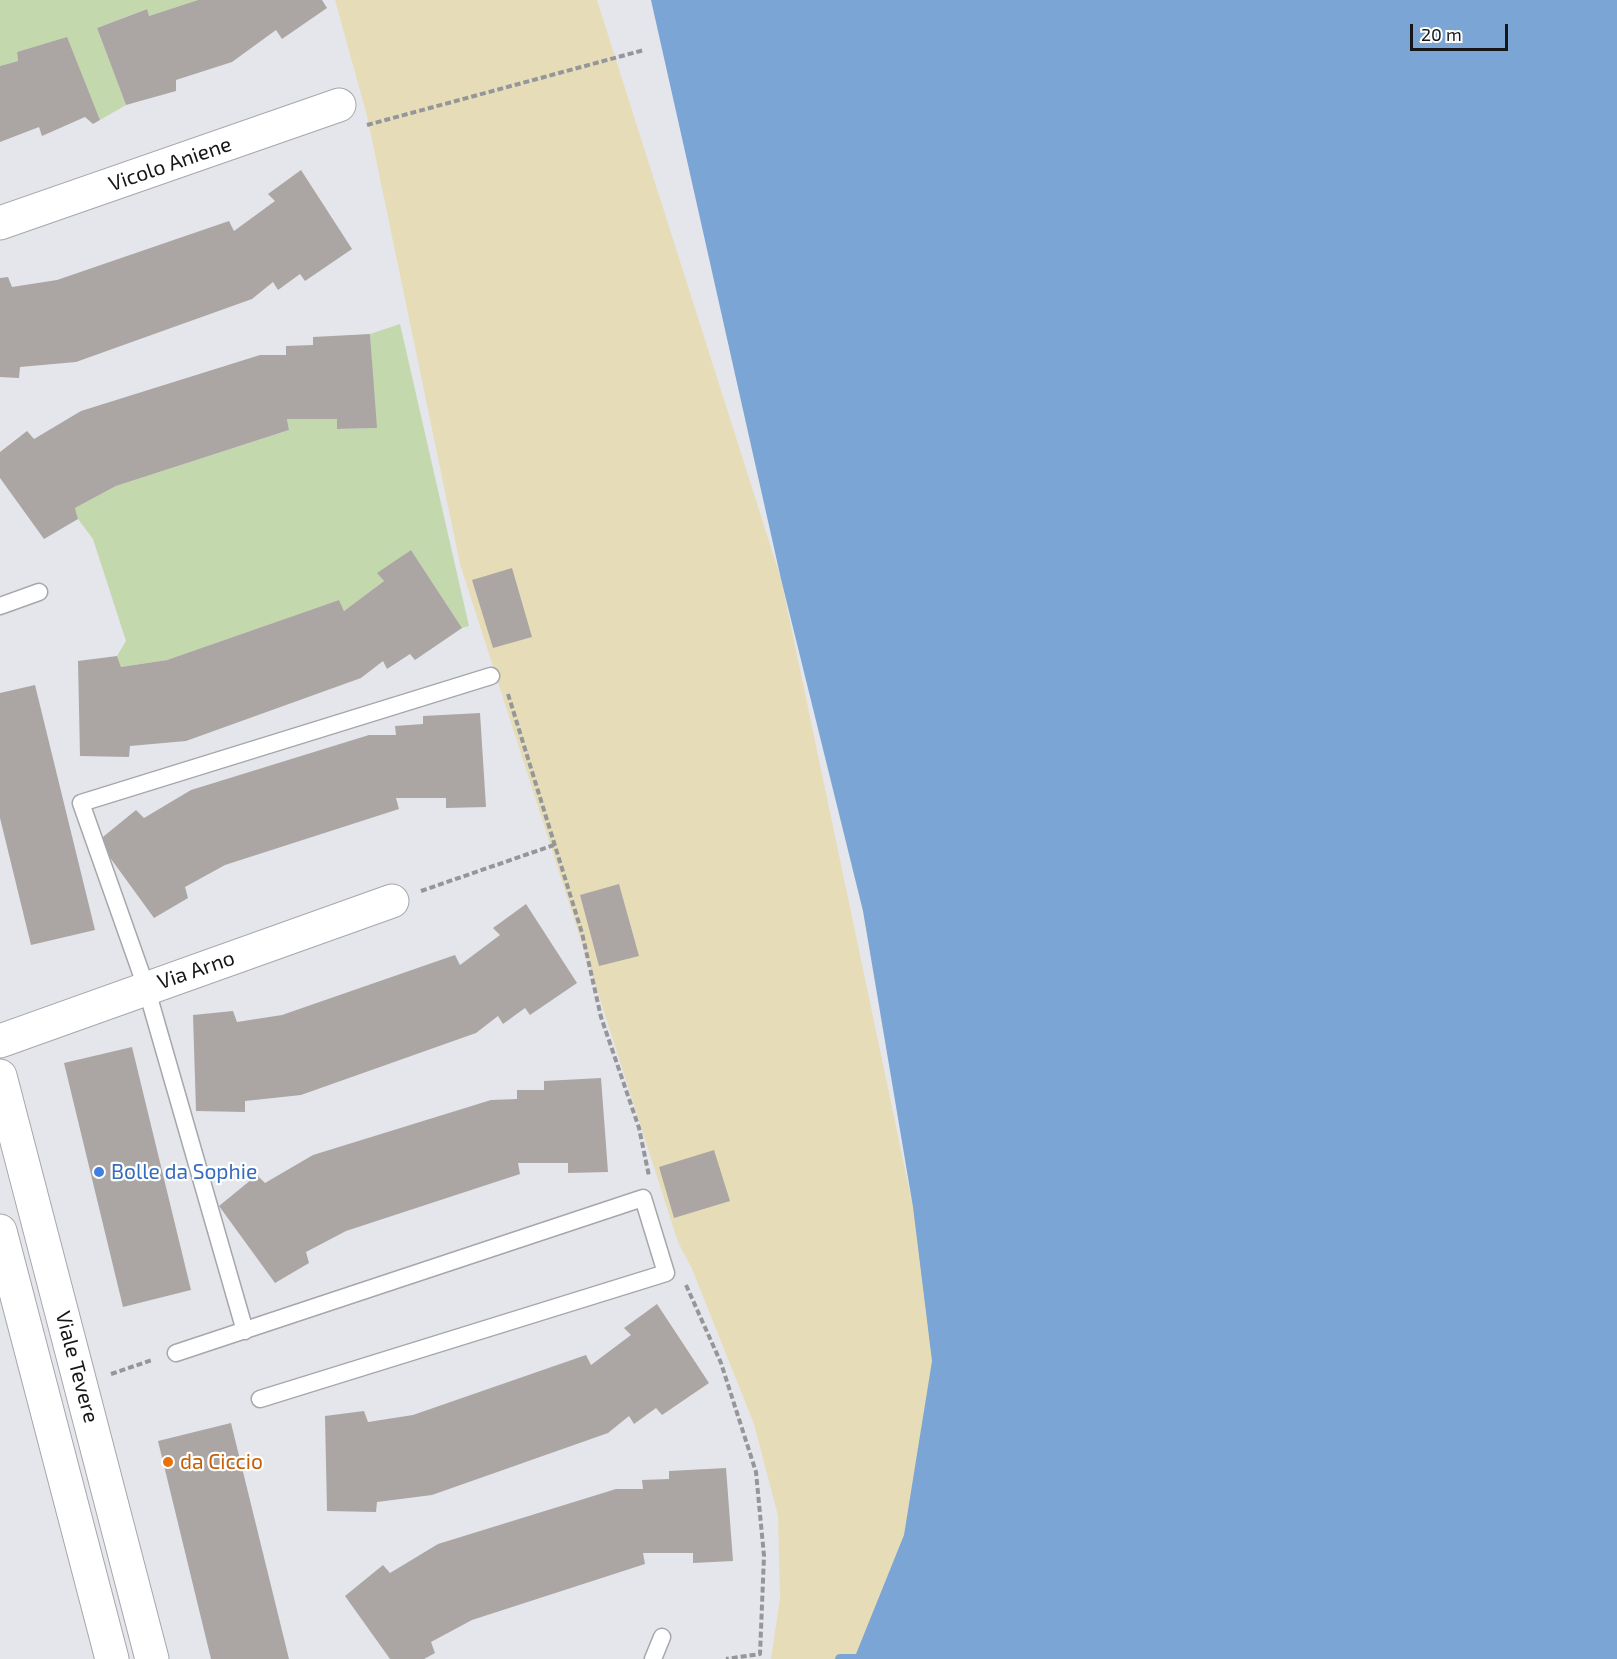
<!DOCTYPE html>
<html>
<head>
<meta charset="utf-8">
<style>
  body { margin:0 }
  #map { position:relative; width:1617px; height:1659px; overflow:hidden; background:#e4e6eb; font-family:"Exo 2",sans-serif }
  canvas { display:block }
  .scale { position:absolute; left:1410px; top:24px; width:98px; height:27px; box-sizing:border-box; border:3px solid #161618; border-top:0; padding-left:8px; font-size:18px; line-height:21px; white-space:nowrap; color:#161618; -webkit-text-stroke:4px #fff; paint-order:stroke }
</style>
</head>
<body>
<div id="map">
<canvas width="1617" height="1659"></canvas>
<div class="scale">20 m</div>
</div>
<script>
const c = document.querySelector('canvas').getContext('2d');
c.lineJoin = 'round';
function fill(path, color) { c.fillStyle = color; c.fill(path, 'evenodd'); }
const toPath = rows => new Path2D(rows.map(r => 'M' + r).join(''));
function trace(path, color, width, dash) { c.strokeStyle = color; c.lineWidth = width; c.lineCap = dash ? 'butt' : 'round'; c.setLineDash(dash || []); c.stroke(path); }
function drawText(font, color, halo, rows, align = 'center') {
  c.font = font + ' "Exo 2",sans-serif'; c.lineWidth = 4.5; c.setLineDash([]); c.textBaseline = 'middle'; c.strokeStyle = halo; c.fillStyle = color; for (const [text, x, y, turn = 0] of rows) {
    c.save(); c.translate(x, y); c.rotate((+turn || 0) * Math.PI / 180); c.textAlign = isNaN(turn) ? turn : align; if (halo) c.strokeText(text, 0, 0); c.fillText(text, 0, 0); c.restore();
  }
}
fill(toPath([
  [0,0,198,0,149,16,146,9,97,28,126,105,100,120,66,38,17,52,18,61,0,66],
  [400,324,469,626,462,628,411,550,378,573,384,581,344,611,339,600,167,660,121,667,117,656,126,641,93,539,78,519,75,508,116,486,289,430,287,419,337,419,337,429,376,428,370,334]
]), '#c4d8ae');
fill(toPath([
  [335,0,597,0,781,579,913,1207,948,1275,966,1659,771,1659,780,1598,778,1516,754,1424,692,1269,678,1242,460,564,367,116]
]), '#e6ddb8');
fill(toPath([
  [651,0,1617,0,1617,1659,854,1659,904,1535,932,1361,913,1207,863,911,781,579]
]), '#7aa5d5');
trace(toPath([
  [840,1659,876,1659]
]), '#7aa5d5', 10);
fill(toPath([
  [198,0,322,0,327,8,282,39,276,30,232,62,176,80,176,91,126,105,97,28,147,9,149,16],
  [67,37,100,120,93,124,85,117,42,136,39,127,0,142,0,66,18,61,17,52],
  [301,170,352,249,305,281,300,274,278,290,273,282,252,299,76,362,20,367,19,378,0,377,0,278,8,277,12,287,57,280,229,221,234,231,275,201,268,194],
  [370,334,377,428,337,429,337,419,287,419,289,430,116,486,75,508,78,519,44,539,0,478,0,452,27,431,34,439,81,411,260,355,286,355,286,346,313,345,313,337],
  [411,550,462,628,415,660,410,654,387,669,383,661,361,678,186,741,130,746,129,757,80,756,78,661,117,656,121,667,167,660,339,600,344,611,384,581,377,573],
  [512,568,532,637,493,648,472,580],
  [35,685,95,930,31,945,0,818,0,693],
  [480,713,486,807,446,808,446,798,396,798,399,809,225,865,185,887,188,898,154,918,98,841,136,810,144,818,191,790,369,735,396,735,395,726,423,724,423,716],
  [619,884,639,956,599,966,580,895],
  [526,904,577,983,530,1015,525,1008,503,1024,498,1016,476,1033,301,1095,245,1101,245,1112,196,1111,193,1015,233,1011,237,1022,282,1015,455,955,460,965,500,935,493,928],
  [132,1047,191,1290,123,1307,64,1063],
  [601,1078,608,1172,568,1173,568,1163,518,1163,520,1174,346,1231,306,1252,309,1263,275,1283,219,1206,257,1175,265,1183,313,1155,491,1100,517,1099,517,1090,544,1090,544,1081],
  [714,1150,730,1201,674,1218,659,1167],
  [657,1304,709,1383,662,1415,656,1408,634,1424,629,1416,608,1433,432,1495,377,1502,376,1512,327,1511,325,1416,364,1411,368,1422,413,1415,586,1355,591,1365,631,1335,624,1328],
  [231,1423,289,1659,211,1659,158,1441],
  [726,1468,733,1561,693,1563,693,1553,643,1553,645,1564,472,1620,431,1642,435,1653,424,1659,390,1659,345,1596,383,1565,390,1573,438,1544,616,1489,643,1489,642,1480,669,1479,669,1471]
]), '#aba6a3');
const service = toPath([
  [0,606,39,592],
  [245,1331,146,987,81,803,491,676],
  [176,1353,643,1198,666,1273,260,1399],
  [653,1659,662,1637]
]);
const minor = toPath([
  [0,223,339,105],
  [0,1041,392,901],
  [0,1076,152,1659],
  [0,1231,112,1659]
]);
trace(service, '#a5a7ab', 19);
trace(minor, '#a5a7ab', 35);
trace(toPath([
  [367,125,644,50],
  [508,694,582,933,601,1017,639,1128,649,1176],
  [421,891,554,845],
  [686,1285,721,1363,756,1472,764,1556,760,1654,726,1659],
  [111,1374,152,1360]
]), '#95969a', 4, [6, 3]);
trace(service, '#fff', 16);
trace(minor, '#fff', 33);
for (const [x, y, r, color] of [
  [99,1172,6,"#3f7fe0"],
  [168,1462,6,"#e8710a"]
]) { const dot = new Path2D(); dot.arc(x, y, r, 0, 2 * Math.PI); c.fillStyle = color; c.fill(dot); trace(dot, '#fff', 2); }
drawText('21px', '#161618', '#fff', [
  ["Vicolo Aniene",170,164,-19],
  ["Via Arno",196,970,-19],
  ["Viale Tevere",77,1367,75]
]);
drawText('21px', '#366cbe', '#fff', [
  ["Bolle da Sophie",111,1172]
], 'left');
drawText('21px', '#c56008', '#fff', [
  ["da Ciccio",180,1462]
], 'left');
</script>
</body>
</html>
